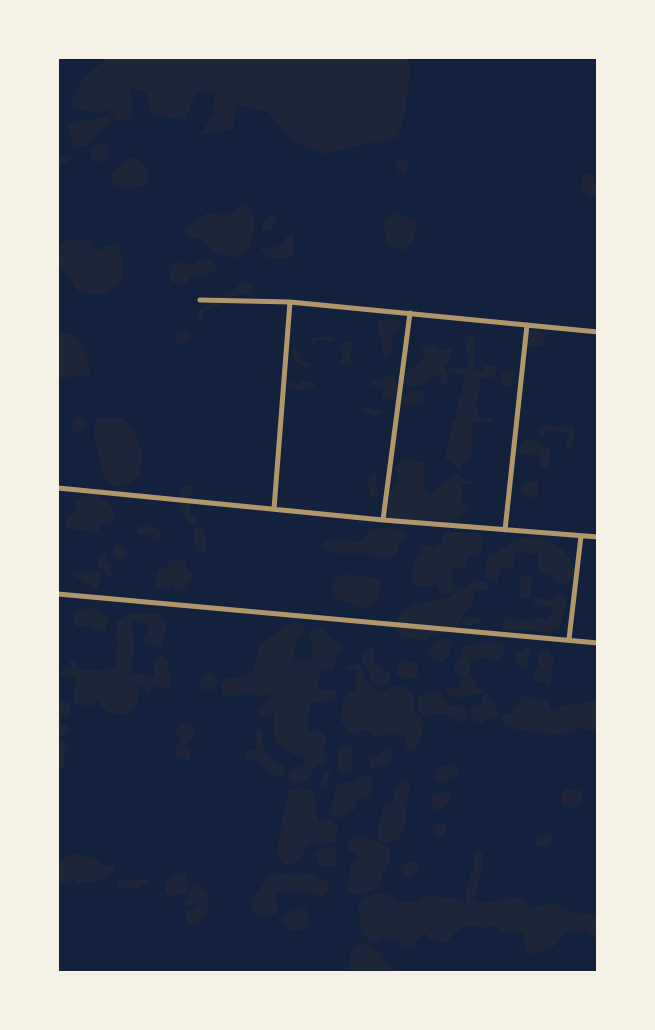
<!DOCTYPE html>
<html>
<head>
<meta charset="utf-8">
<style>
  body { margin:0 }
  #map { position:relative; width:655px; height:1030px; overflow:hidden; background:#14213d; font-family:Rubik,sans-serif }
  canvas { display:block }
  .frame { position:absolute; inset:0; border:59px solid #f6f1e7; pointer-events:none }
</style>
</head>
<body>
<div id="map">
<canvas width="655" height="1030"></canvas>
<div class="frame"></div>
</div>
<script>
const c = document.querySelector('canvas').getContext('2d');
c.lineJoin = 'round';
function fill(path, color) { c.fillStyle = color; c.fill(path, 'evenodd'); }
const toPath = rows => new Path2D(rows.map(r => 'M' + r).join(''));
function trace(path, color, width, dash) { c.strokeStyle = color; c.lineWidth = width; c.lineCap = dash ? 'butt' : 'round'; c.setLineDash(dash || []); c.stroke(path); }
fill(toPath([
  [107,58,409,58,410,71,405,111,398,137,324,154,294,142,268,112,237,105,232,129,200,135,213,114,216,93,196,92,185,120,150,114,146,92,131,89,132,111,131,119,116,122,109,110,95,113,69,106,81,80],
  [104,117,108,117,110,122,108,126,102,128,97,136,86,146,73,148,68,125,73,121,90,120],
  [104,143,109,148,108,158,100,162,91,159,91,150,96,145],
  [58,156,59,158,69,156,71,159,62,165,58,174],
  [131,157,143,163,149,172,147,185,127,189,113,185,112,172],
  [399,159,405,159,409,163,406,174,399,172,395,163],
  [592,174,597,186,597,199,587,196,580,190,584,175],
  [242,202,249,205,255,223,252,240,247,251,235,258,215,252,205,245,203,239,188,238,184,228,197,221,207,213,218,215,231,215],
  [392,212,411,219,417,222,415,237,406,250,395,248,385,242,384,224],
  [271,214,276,216,275,223,270,230,263,230,262,221],
  [294,234,293,241,293,256,284,259,267,258,259,246,273,248,283,244,287,235],
  [65,240,89,240,93,248,99,252,106,246,119,244,122,258,123,278,112,289,102,295,80,292,75,287,69,276,58,265,61,245],
  [211,260,219,269,207,275,192,276,183,286,171,281,169,272,173,264,185,262,192,265,198,261],
  [242,282,252,285,254,293,250,296,243,294,232,297,220,306,203,312,203,319,199,323,196,320,199,310,207,305,210,305,216,297,234,290],
  [378,320,401,321,401,326,394,332,392,341,393,347,389,357,384,358,383,349,378,328],
  [534,329,542,330,545,340,542,346,529,346,522,341,523,335],
  [185,332,189,333,191,336,185,346,179,344,175,339,177,333],
  [58,333,69,334,80,340,88,357,90,375,59,378,58,377],
  [474,333,474,369,483,372,482,364,497,366,495,377,479,378,480,387,476,402,479,417,489,418,495,421,484,423,476,421,473,424,471,442,473,443,471,456,469,461,462,462,460,470,445,458,452,428,452,422,455,421,459,397,462,395,465,375,449,372,448,369,450,368,467,369,469,354,464,353,465,345,469,335],
  [323,335,324,336,331,337,335,339,334,341,318,340,315,341,314,345,311,342,312,337,315,338],
  [347,341,351,342,353,346,351,349,350,359,354,362,353,365,349,364,343,366,340,362,342,360,343,353,339,347],
  [435,344,439,351,452,348,454,352,451,353,449,361,444,365,448,377,448,382,445,386,441,385,441,374,436,375,422,385,411,386,404,383,405,376,408,371,426,357,421,350,426,345],
  [292,350,298,350,299,356,303,361,309,363,311,365,310,368,301,366,295,362],
  [512,369,513,369,515,371,516,376,512,376,512,384,509,387,502,384,500,379,502,372,508,372],
  [389,375,393,375,396,381,397,390,393,400,382,398,384,388,370,385,371,381,380,380],
  [302,381,307,381,314,383,315,386,312,388,302,390,297,390,294,387,293,389,288,388,287,384,293,382,298,385,300,384],
  [419,391,424,392,426,394,423,402,408,406,402,402,403,394,409,392],
  [362,407,382,410,384,412,383,414,378,413,377,416,372,416,361,410],
  [81,417,87,420,84,429,76,433,71,430,72,424,75,418],
  [119,417,128,422,133,428,142,454,140,474,130,483,114,487,103,476,99,457,94,439,96,419],
  [542,425,562,427,568,427,571,425,574,429,575,436,571,450,569,451,568,447,566,446,568,433,547,430,545,436,541,437,538,433,537,428],
  [526,439,538,441,540,445,548,448,550,453,548,468,542,469,537,452,522,455,517,451,520,446],
  [401,460,411,460,425,463,423,484,426,486,424,490,431,496,436,489,451,477,459,473,460,478,467,479,474,483,475,485,462,484,461,505,469,507,462,516,451,522,433,519,425,521,387,517,390,493,399,480,395,468],
  [376,473,377,477,376,487,378,497,373,498,369,493,368,479,369,476],
  [535,481,539,484,536,497,527,497,522,492,521,486],
  [188,485,192,485,193,494,189,500,190,512,198,519,198,523,195,525,189,522,178,507,181,488],
  [96,493,101,499,106,501,114,510,115,515,112,523,99,523,99,534,91,533,88,530,68,529,66,521,70,514,75,514,76,499,89,494],
  [150,524,160,531,161,536,158,540,149,538,148,534,137,534,137,529,140,526],
  [200,526,203,527,204,535,206,541,207,549,202,553,197,550,194,540,194,531],
  [379,528,402,529,407,536,401,543,396,553,391,557,377,557,372,553,330,553,324,550,322,545,325,541,345,540,358,543,371,529],
  [448,532,477,533,484,535,482,540,482,548,479,554,467,557,465,569,454,568,451,576,455,587,450,593,445,594,440,592,437,584,422,587,411,585,413,564,422,551,419,546,421,544,435,548,442,542,444,535],
  [523,537,535,537,551,542,561,548,570,559,574,570,571,581,565,584,559,583,553,581,553,574,542,572,539,569,538,563,539,554,515,552,513,569,500,568,498,582,489,580,486,576,487,555,499,551,510,543],
  [118,544,122,546,125,550,127,556,120,561,113,556,114,547],
  [102,553,105,553,107,555,107,560,111,567,113,575,108,577,98,564,98,557,101,557],
  [171,559,184,560,186,567,193,575,184,589,175,589,172,584,166,589,156,588,156,575,159,569,168,566,169,560],
  [97,571,100,573,101,576,98,589,92,589,91,585,73,576,75,573],
  [527,574,532,577,531,593,530,599,521,598,519,592,521,576],
  [338,575,356,575,379,579,381,586,378,600,367,609,336,598,331,587],
  [480,580,490,585,487,590,475,590,471,606,466,611,454,632,436,634,426,640,404,638,396,632,398,618,401,611,415,604,450,598,457,588,465,588,470,582],
  [562,593,566,600,560,627,549,632,517,630,506,631,502,628,502,622,507,618,523,620,531,620,534,618,547,619,553,613,552,607,534,604,534,601,535,598,555,600,556,594],
  [92,607,99,610,101,616,106,616,109,619,105,630,92,628,90,625,81,627,76,626,74,623,75,611,77,609,88,609],
  [129,613,159,614,167,622,167,630,163,632,164,640,161,648,151,644,145,644,143,637,148,632,148,624,131,619,134,643,131,673,154,677,155,660,162,654,168,662,171,684,167,688,161,689,155,683,151,686,151,689,147,693,143,685,138,688,138,698,134,709,129,714,109,713,101,706,99,700,92,706,86,706,74,702,76,677,60,675,63,668,71,669,69,660,75,661,80,669,105,671,116,666,115,651,119,646,116,640,117,621],
  [472,616,474,619,476,618,482,621,482,622,481,625,475,623,469,626,464,625,462,621,464,618],
  [296,622,302,623,306,628,296,641,294,660,311,661,312,644,310,641,308,635,312,629,324,629,330,638,344,646,337,659,333,669,320,669,319,689,336,690,337,702,329,700,310,704,307,718,308,731,321,731,326,739,323,751,328,761,322,766,317,762,309,779,293,785,288,776,293,768,305,766,303,756,295,755,276,744,273,730,274,717,269,713,262,718,257,710,265,704,273,695,269,692,261,697,254,696,246,692,239,696,223,695,221,687,224,679,240,677,253,672,256,661,256,655,260,645,275,634,285,625],
  [441,639,448,640,453,644,450,650,448,657,442,662,433,658,427,650,432,644],
  [482,643,503,643,504,655,497,661,483,657,477,660,470,660,470,666,468,671,473,678,477,680,476,688,485,689,482,694,454,698,448,695,446,687,460,688,461,676,457,674,453,669,460,657,462,647],
  [369,647,372,648,374,652,374,662,381,668,391,673,390,683,380,688,371,680,361,656,367,648],
  [524,647,530,647,532,651,529,654,528,662,525,667,520,667,516,664,514,654,515,652,522,651],
  [549,650,553,657,553,666,551,682,546,686,545,682,533,681,533,675,535,669,539,665,537,660,538,654,543,651],
  [403,660,415,663,419,670,417,677,403,680,396,673,398,667],
  [360,664,367,682,381,693,392,686,407,687,416,701,414,710,424,721,420,741,414,750,406,748,405,737,397,735,385,735,378,738,364,729,357,734,348,731,341,721,343,702,348,692,355,690,357,670,345,668,349,665],
  [207,673,213,675,217,679,216,685,211,690,204,690,199,687,203,675],
  [432,692,440,693,448,705,463,707,468,714,464,723,442,713,424,717,417,708,420,696],
  [488,692,500,714,495,718,489,716,482,724,475,721,471,716,470,709,483,704,481,696],
  [525,695,533,699,548,700,550,709,557,712,560,707,567,706,573,702,582,704,586,701,597,701,597,730,590,730,578,728,571,730,563,735,518,730,505,726,502,721,502,714,509,714,518,704,520,697],
  [58,699,71,704,70,715,63,716,60,722,72,729,63,735,58,735],
  [181,724,189,724,195,730,193,739,187,741,186,746,192,751,189,760,178,759,175,752,175,746,180,744,180,740,175,732],
  [257,729,262,729,263,732,262,739,264,748,271,759,283,765,285,772,281,779,267,772,258,760,246,760,244,753,250,750,256,751,255,731],
  [63,740,69,748,64,753,65,767,58,767,58,743],
  [348,745,353,750,352,771,343,774,338,772,337,749],
  [387,748,392,752,393,759,388,763,376,768,369,768,369,757,377,755],
  [452,764,458,765,460,774,443,782,438,783,435,779,434,774,438,767,445,767],
  [330,771,331,773,327,784,328,789,324,789,320,787,320,783,323,778,322,773],
  [370,775,373,780,373,788,369,796,356,800,355,810,347,813,341,818,330,815,335,795,336,785,342,782,354,783,361,777],
  [406,779,409,785,410,794,403,805,407,807,407,820,400,838,388,844,376,840,379,824,385,805,394,802,394,791,400,780],
  [302,788,312,791,317,801,316,812,319,821,327,819,338,826,335,843,307,845,300,860,287,867,280,860,277,853,282,819,290,790],
  [565,789,581,790,584,800,577,809,563,806,560,797],
  [445,791,450,793,450,802,442,809,435,810,431,802,433,794],
  [443,822,446,827,447,832,440,837,434,834,431,829,435,824],
  [549,833,552,837,553,843,546,847,536,846,534,842,536,837,542,834],
  [357,835,371,839,389,847,390,861,377,889,361,894,348,893,348,886,350,880,348,873,352,864,359,859,358,855,349,851,348,841],
  [331,847,336,850,337,855,336,866,327,867,318,864,315,854,318,850],
  [474,852,483,852,482,869,475,901,484,903,504,899,521,898,531,908,555,903,563,909,584,914,597,914,597,940,586,931,576,933,567,931,560,940,553,947,535,953,526,953,523,933,502,931,493,926,484,928,472,925,463,926,446,942,430,940,425,933,417,939,414,947,402,946,400,939,393,942,383,938,373,943,359,932,361,926,358,910,361,899,377,893,388,894,396,902,416,902,426,895,451,898,466,902,466,887,473,871],
  [70,854,85,855,96,859,103,866,114,865,114,872,98,882,87,882,79,884,74,880,58,886,58,855,60,860],
  [413,861,418,863,418,871,408,877,402,873,399,866],
  [175,873,186,873,189,884,188,894,181,894,172,898,166,893,164,886,168,878],
  [278,874,297,875,313,874,329,883,329,890,322,898,308,892,284,891,278,892,276,899,277,907,277,914,260,917,252,911,250,901,261,887,266,878],
  [141,879,148,879,150,884,143,885,137,889,132,889,120,888,116,883,118,880,129,881],
  [195,883,204,889,209,899,207,913,203,917,198,924,188,925,185,917,186,911,192,911,198,905,196,901,192,905,184,905,186,898,189,897,191,886],
  [304,907,308,913,308,925,304,929,291,931,281,923,287,912],
  [363,943,380,953,383,961,398,972,350,972,350,958,354,947]
]), '#1d2539');
trace(toPath([
  [200,300,290,302,598,332],
  [58,488,383,520,598,537],
  [274,509,290,302],
  [383,520,410,313],
  [505,530,527,325],
  [58,594,598,643],
  [569,639,581,536]
]), '#b1986c', 5);
</script>
</body>
</html>
